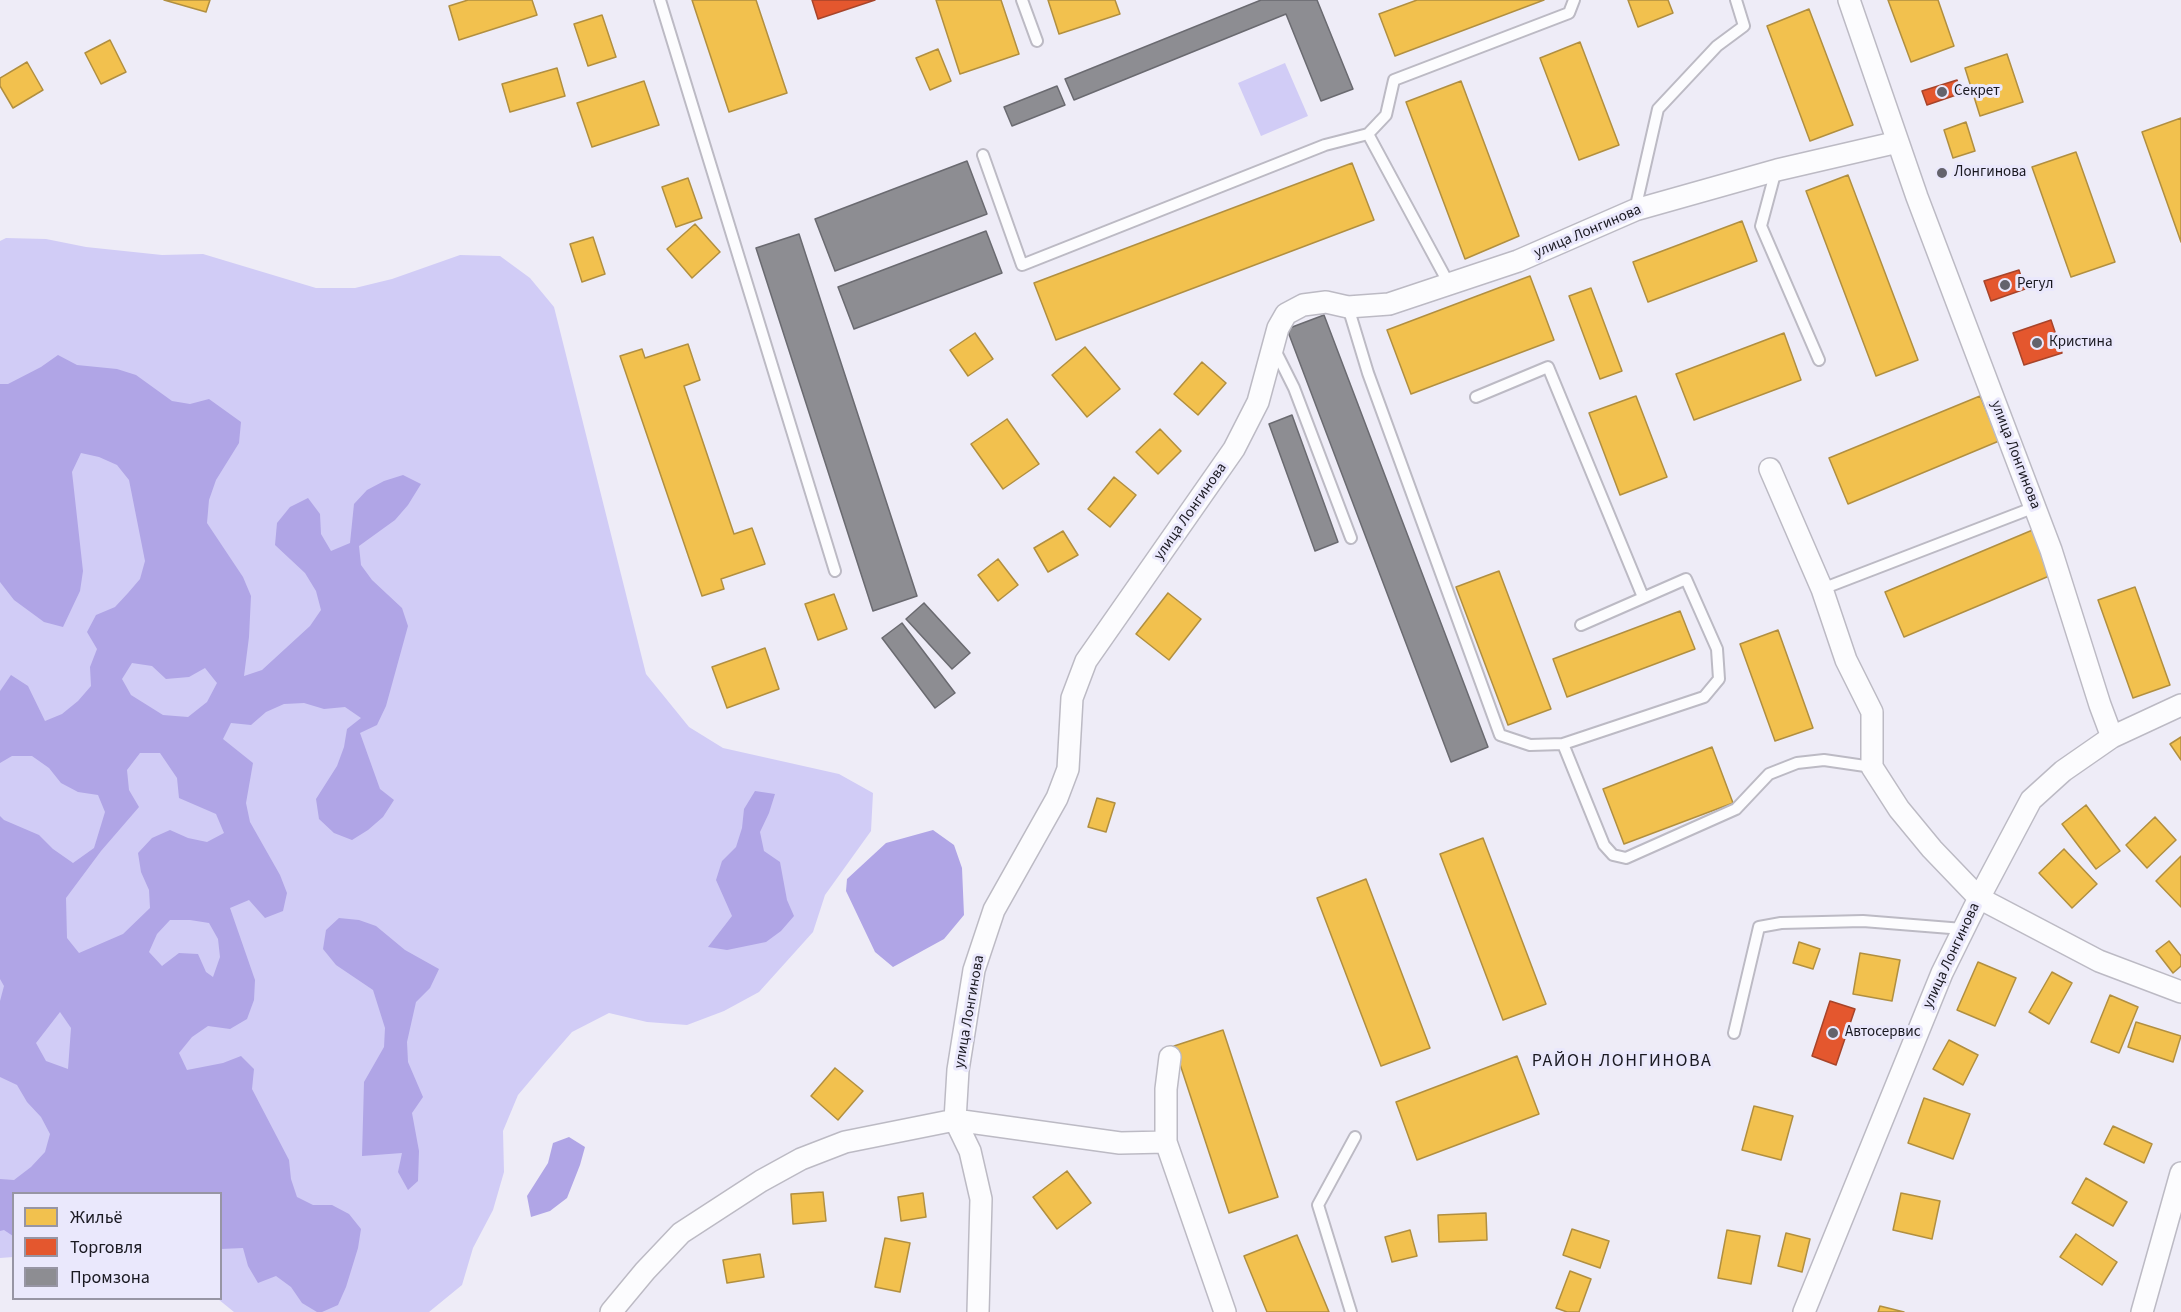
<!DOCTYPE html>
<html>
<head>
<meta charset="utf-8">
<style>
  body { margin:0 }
  #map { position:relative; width:2181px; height:1312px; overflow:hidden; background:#eeecf7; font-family:"Source Sans 3",sans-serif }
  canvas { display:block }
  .legend { position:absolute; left:12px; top:1192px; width:210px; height:108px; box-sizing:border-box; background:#eae8fc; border:2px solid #9795a4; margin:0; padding:8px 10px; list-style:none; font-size:18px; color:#1a1921 }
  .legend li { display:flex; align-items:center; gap:12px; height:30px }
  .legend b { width:30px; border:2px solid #9795a4 }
</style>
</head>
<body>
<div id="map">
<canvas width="2181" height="1312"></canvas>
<ul class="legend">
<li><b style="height:16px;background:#f2c14e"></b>Жильё</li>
<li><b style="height:16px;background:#e4572e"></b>Торговля</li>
<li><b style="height:16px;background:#8d8d92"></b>Промзона</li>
</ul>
</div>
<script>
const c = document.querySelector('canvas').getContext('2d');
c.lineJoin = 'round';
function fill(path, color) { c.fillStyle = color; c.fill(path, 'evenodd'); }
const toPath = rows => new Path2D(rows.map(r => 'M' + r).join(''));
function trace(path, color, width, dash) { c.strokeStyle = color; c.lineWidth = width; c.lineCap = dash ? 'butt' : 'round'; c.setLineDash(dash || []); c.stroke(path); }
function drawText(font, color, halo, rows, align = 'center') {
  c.font = font + ' "Source Sans 3",sans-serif'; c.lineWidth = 6; c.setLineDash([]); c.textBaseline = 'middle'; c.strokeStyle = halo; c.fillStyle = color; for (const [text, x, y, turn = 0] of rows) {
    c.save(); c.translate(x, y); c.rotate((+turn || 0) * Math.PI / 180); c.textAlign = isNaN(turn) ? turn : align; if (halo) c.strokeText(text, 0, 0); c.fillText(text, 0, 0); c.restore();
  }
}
fill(toPath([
  [1285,63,1308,116,1261,136,1238,83],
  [6,238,46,239,86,247,162,255,203,254,316,288,355,288,392,279,460,255,500,256,530,278,554,307,646,674,689,727,723,748,839,774,873,793,871,831,825,895,813,932,759,992,724,1011,687,1025,647,1022,609,1013,572,1032,545,1063,518,1095,503,1131,504,1172,493,1210,473,1248,462,1285,429,1312,234,1312,218,1299,220,1298,220,1194,14,1194,13,1257,0,1258,0,241]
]), '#d1ccf6');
fill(toPath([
  [58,355,77,365,117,369,136,375,172,401,190,404,209,399,241,422,239,443,216,480,209,500,207,523,243,577,251,596,249,637,244,676,262,670,310,626,321,610,316,591,305,573,275,545,277,523,290,507,308,498,320,514,321,534,331,551,350,543,354,504,367,490,384,481,403,475,421,484,408,505,395,520,359,546,361,565,372,580,402,608,408,626,386,706,377,725,360,733,380,789,394,800,383,817,368,830,352,840,334,833,319,819,316,799,337,766,344,747,347,729,361,718,345,707,324,709,304,703,284,704,266,712,251,725,231,723,223,739,253,763,246,803,250,822,280,875,287,893,283,911,265,918,249,900,230,908,255,980,254,1000,247,1019,230,1029,208,1026,192,1037,179,1053,187,1070,223,1063,241,1056,254,1069,252,1089,289,1160,291,1179,297,1197,313,1205,332,1205,349,1214,361,1229,358,1248,346,1287,338,1305,322,1312,317,1312,302,1303,291,1287,276,1276,258,1283,248,1266,243,1248,221,1249,220,1194,14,1194,13,1236,4,1230,0,1231,0,1179,14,1180,31,1167,45,1152,50,1134,41,1117,27,1102,17,1085,0,1077,0,1001,4,986,0,979,0,816,4,820,39,835,53,849,73,863,94,848,105,812,98,795,78,792,61,783,49,768,32,756,12,756,0,763,0,691,11,675,28,686,45,721,62,714,78,701,91,686,90,667,97,649,87,632,96,615,115,607,128,593,140,579,145,561,129,480,117,465,99,457,81,453,72,472,83,571,80,591,63,627,44,622,14,600,0,582,0,384,8,384,41,367],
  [132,663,152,666,166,679,189,677,205,668,217,683,207,702,188,717,163,715,131,695,122,679],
  [140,753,160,753,177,778,179,798,216,814,224,833,207,842,188,838,170,830,152,838,138,853,141,872,149,890,150,908,123,934,79,953,67,938,66,898,101,851,139,807,129,790,127,770],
  [170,920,190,920,209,923,218,939,220,957,213,977,206,972,198,954,179,953,162,966,149,952,157,934],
  [60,1012,71,1028,68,1069,46,1061,36,1043],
  [755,791,775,794,769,813,760,832,764,851,780,862,787,900,794,916,781,931,766,942,727,950,708,947,732,916,716,880,722,861,736,847,742,828,744,809],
  [933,830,954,845,962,868,964,915,944,939,893,967,875,952,846,891,847,879,886,843],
  [339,918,359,920,376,926,405,950,439,969,430,988,416,1002,407,1042,408,1062,423,1097,412,1113,419,1151,418,1181,408,1190,398,1172,402,1153,362,1156,364,1082,384,1047,385,1028,373,990,336,965,323,949,326,930],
  [569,1137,585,1147,580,1165,567,1198,550,1211,531,1217,527,1196,548,1163,553,1143]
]), '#b0a5e6');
const homes = toPath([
  [164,0,210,0,206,12,164,0],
  [468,0,532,0,537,15,459,40,449,6,468,0],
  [692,0,756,0,787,93,729,112,692,0],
  [936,0,1001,0,1019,54,960,74,936,0],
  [1048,0,1115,0,1120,14,1059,34,1048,0],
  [1417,0,1544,0,1395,56,1379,14,1417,0],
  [1628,0,1668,0,1673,13,1638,27,1628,0],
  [1888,0,1938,0,1954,46,1911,62,1888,0],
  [1809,9,1853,125,1810,141,1767,26,1809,9],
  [602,15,616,57,588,66,574,24,602,15],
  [110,40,126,72,101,84,85,53,110,40],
  [1580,42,1619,145,1579,160,1540,58,1580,42],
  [938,49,951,81,930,90,916,58,938,49],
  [2007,54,2023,102,1980,116,1965,68,2007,54],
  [27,62,43,90,13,108,0,86,0,78,27,62],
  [557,68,565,96,510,112,502,84,557,68],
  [644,81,659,125,592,147,577,103,644,81],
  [1461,81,1519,236,1465,259,1406,102,1461,81],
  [2181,118,2181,242,2142,132,2181,118],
  [1966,122,1975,151,1953,158,1944,130,1966,122],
  [2076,152,2115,262,2071,277,2032,167,2076,152],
  [1352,163,1374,220,1056,340,1034,283,1352,163],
  [1848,175,1918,360,1876,376,1806,191,1848,175],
  [688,178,702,218,676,227,662,187,688,178],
  [1742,221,1757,261,1648,302,1633,262,1742,221],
  [695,224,720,252,692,278,667,249,695,224],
  [593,237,605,274,582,282,570,244,593,237],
  [1530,276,1554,340,1411,394,1387,330,1530,276],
  [1591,288,1622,371,1600,379,1569,296,1591,288],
  [975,333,993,359,968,376,950,350,975,333],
  [1784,333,1801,380,1694,420,1676,374,1784,333],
  [688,344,700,380,684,386,734,534,752,528,765,564,721,579,724,589,702,596,620,356,642,349,645,358,688,344],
  [1085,347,1120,389,1087,417,1052,375,1085,347],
  [1202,362,1226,383,1198,415,1174,394,1202,362],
  [1636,396,1667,477,1620,495,1589,413,1636,396],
  [1980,396,1999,441,1848,504,1829,458,1980,396],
  [1007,419,1039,464,1003,489,971,444,1007,419],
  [1160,429,1181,451,1158,474,1136,452,1160,429],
  [1114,477,1136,495,1110,527,1088,509,1114,477],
  [2035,529,2054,574,1904,637,1885,592,2035,529],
  [1063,531,1078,555,1048,572,1034,548,1063,531],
  [998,559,1018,585,998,601,978,575,998,559],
  [1499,571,1551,709,1508,725,1456,587,1499,571],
  [2135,587,2170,685,2133,698,2098,600,2135,587],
  [1168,593,1201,619,1169,660,1136,634,1168,593],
  [834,594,847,629,818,640,805,604,834,594],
  [1680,611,1695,649,1567,697,1553,659,1680,611],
  [1778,630,1813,728,1775,741,1740,644,1778,630],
  [765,648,779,689,727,708,712,667,765,648],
  [2181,737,2181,760,2170,744,2181,737],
  [1712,747,1733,803,1624,844,1603,789,1712,747],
  [1097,798,1115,803,1106,832,1088,827,1097,798],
  [2086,805,2120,851,2096,869,2062,824,2086,805],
  [2155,817,2176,840,2147,868,2126,845,2155,817],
  [1483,838,1546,1004,1503,1020,1440,854,1483,838],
  [2064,849,2097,884,2072,908,2039,873,2064,849],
  [2181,856,2181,907,2156,881,2181,856],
  [1366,879,1430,1048,1381,1066,1317,898,1366,879],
  [2169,941,2181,956,2181,966,2173,973,2156,951,2169,941],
  [1799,942,1820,949,1813,969,1793,963,1799,942],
  [1860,953,1900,960,1892,1001,1853,994,1860,953],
  [1978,962,2016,978,1995,1026,1957,1010,1978,962],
  [2052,972,2072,983,2049,1024,2029,1012,2052,972],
  [2110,995,2138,1007,2119,1053,2091,1042,2110,995],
  [2136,1022,2181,1036,2173,1062,2128,1047,2136,1022],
  [1223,1030,1278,1197,1229,1213,1174,1046,1223,1030],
  [1949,1040,1978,1055,1963,1085,1933,1069,1949,1040],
  [1517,1056,1539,1114,1417,1160,1396,1102,1517,1056],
  [835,1068,863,1091,838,1120,811,1096,835,1068],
  [1924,1098,1970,1114,1953,1159,1908,1143,1924,1098],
  [1754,1106,1793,1116,1781,1160,1742,1150,1754,1106],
  [2113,1126,2152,1144,2144,1163,2104,1144,2113,1126],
  [1067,1171,1091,1203,1057,1229,1033,1197,1067,1171],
  [2086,1178,2127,1202,2113,1226,2072,1203,2086,1178],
  [823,1192,826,1221,793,1224,791,1194,823,1192],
  [923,1193,926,1217,901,1221,898,1197,923,1193],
  [1901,1193,1940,1201,1932,1239,1893,1230,1901,1193],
  [1486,1213,1487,1240,1439,1242,1438,1215,1486,1213],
  [1572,1229,1609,1241,1600,1268,1563,1255,1572,1229],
  [1410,1230,1417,1256,1392,1262,1385,1237,1410,1230],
  [1727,1230,1760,1236,1751,1284,1718,1278,1727,1230],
  [1786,1233,1810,1239,1802,1272,1778,1266,1786,1233],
  [2076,1234,2117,1262,2102,1285,2060,1257,2076,1234],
  [1297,1235,1329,1312,1267,1312,1244,1256,1297,1235],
  [885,1238,910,1243,900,1292,875,1287,885,1238],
  [760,1254,764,1277,727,1283,723,1260,760,1254],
  [1570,1271,1591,1279,1579,1312,1567,1312,1556,1308,1570,1271],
  [1880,1306,1904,1312,1878,1312,1880,1306]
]);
fill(homes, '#f2c14e');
trace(homes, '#b18f40', 1.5);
const shops = toPath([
  [812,0,875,0,818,19,812,0],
  [1957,80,1962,93,1927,105,1922,91,1957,80],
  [2019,270,2025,289,1991,301,1984,281,2019,270],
  [2051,320,2062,353,2024,365,2013,333,2051,320],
  [1830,1001,1855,1009,1836,1065,1812,1056,1830,1001]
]);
fill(shops, '#e4572e');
trace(shops, '#a7442a', 1.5);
const industry = toPath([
  [1261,0,1317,0,1353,89,1321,101,1286,14,1074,100,1065,79,1261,0],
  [1057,86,1065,105,1012,126,1004,107,1057,86],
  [967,161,987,214,835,271,815,219,967,161],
  [986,231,1002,273,854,329,838,287,986,231],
  [799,234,917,596,873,611,756,248,799,234],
  [1324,315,1488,747,1451,762,1287,329,1324,315],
  [1292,415,1338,542,1315,551,1269,424,1292,415],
  [924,603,970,653,952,669,906,619,924,603],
  [902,623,955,693,935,708,882,638,902,623]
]);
fill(industry, '#8d8d92');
trace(industry, '#6a6a70', 1.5);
const lane = toPath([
  [660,0,835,571],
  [1022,0,1037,41],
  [983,155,1022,265,1325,145,1368,134],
  [1776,170,1761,226,1819,360],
  [1635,210,1658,109,1717,46,1744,26,1736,0],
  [1449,284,1368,134,1386,115,1394,80,1569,13,1574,0],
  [1348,307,1368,373,1500,735,1530,745,1563,744,1704,697,1719,679,1717,649,1686,579,1581,625],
  [1275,350,1294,388,1351,538],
  [1476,397,1548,367,1643,597],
  [1822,589,2035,507],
  [1563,744,1604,845,1613,855,1626,858,1736,809,1769,774,1797,763,1824,760,1872,767],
  [1734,1033,1759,927,1781,923,1863,921,1963,929],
  [1351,1312,1318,1205,1355,1137]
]);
const street = toPath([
  [1849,0,1917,197,2051,550,2100,705,2112,737],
  [1770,469,1822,589,1846,660,1872,712,1872,767,1899,809,1932,849,1979,898,2099,961,2181,992],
  [1170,1057,1166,1089,1166,1142,1225,1312],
  [611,1312,645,1271,681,1233,761,1181,801,1159,845,1142,955,1120,1120,1143,1166,1142],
  [978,1312,981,1199,970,1151,955,1120,958,1070,974,970,994,910,1057,798,1068,769,1072,698,1086,661,1234,449,1258,402,1278,328,1286,314,1303,305,1326,302,1348,307,1389,304,1518,261,1635,210,1777,170,1898,142],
  [1804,1312,1942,973,1979,898,2031,800,2063,771,2112,737,2181,705],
  [2142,1312,2181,1173]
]);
trace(lane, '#bcbac4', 14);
trace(street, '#bcbac4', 24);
trace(lane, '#fcfcfe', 10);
trace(street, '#fcfcfe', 21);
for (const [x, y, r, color] of [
  [1942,92,6,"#64636c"],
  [1942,173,6,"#64636c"],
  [2005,285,6,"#64636c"],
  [2037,343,6,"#64636c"],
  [1833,1033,6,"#64636c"]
]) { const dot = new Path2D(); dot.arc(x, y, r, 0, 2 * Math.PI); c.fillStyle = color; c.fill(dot); trace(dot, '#eae8fc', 2); }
drawText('15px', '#1a1921', '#eae8fc', [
  ["Секрет",1954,92],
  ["Лонгинова",1954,173],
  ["Регул",2017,285],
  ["Кристина",2049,343],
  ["Автосервис",1845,1033]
], 'left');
drawText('15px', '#1a1921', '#eae8fc', [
  ["улица Лонгинова",1588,232,-23],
  ["улица Лонгинова",2015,455,69],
  ["улица Лонгинова",1191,512,-55],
  ["улица Лонгинова",1952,956,-65],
  ["улица Лонгинова",970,1012,-80]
]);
c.letterSpacing = '1.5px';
drawText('18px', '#1a1921', '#eae8fc', [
  ["РАЙОН ЛОНГИНОВА",1622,1062]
]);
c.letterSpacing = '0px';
</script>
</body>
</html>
